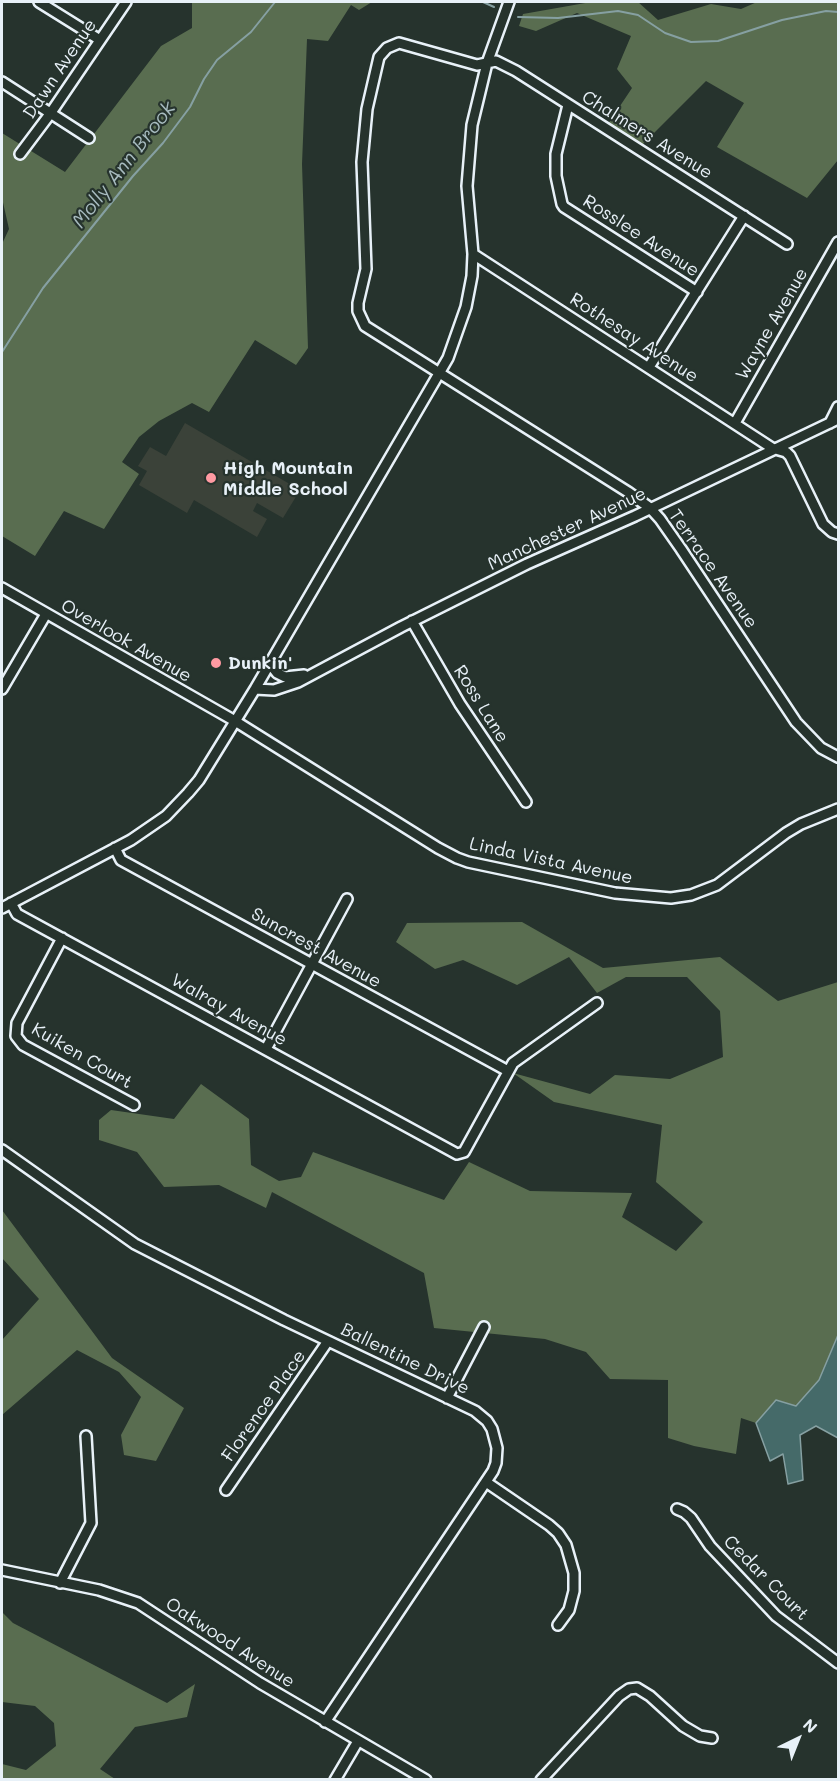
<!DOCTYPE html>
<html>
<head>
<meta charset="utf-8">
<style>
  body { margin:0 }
  #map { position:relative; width:840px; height:1781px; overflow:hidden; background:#26332d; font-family:Mali,sans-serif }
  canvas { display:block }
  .frame { position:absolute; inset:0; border:3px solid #e8f1f8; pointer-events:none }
  .north { position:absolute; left:768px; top:1709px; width:60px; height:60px; -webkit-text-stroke:4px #26332d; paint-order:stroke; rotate:43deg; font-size:16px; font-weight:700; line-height:24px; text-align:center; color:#e8f1f8 }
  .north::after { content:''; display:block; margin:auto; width:21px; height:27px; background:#e8f1f8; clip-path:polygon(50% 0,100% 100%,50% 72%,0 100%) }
</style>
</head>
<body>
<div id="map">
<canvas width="840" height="1781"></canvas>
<div class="frame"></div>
<div class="north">N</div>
</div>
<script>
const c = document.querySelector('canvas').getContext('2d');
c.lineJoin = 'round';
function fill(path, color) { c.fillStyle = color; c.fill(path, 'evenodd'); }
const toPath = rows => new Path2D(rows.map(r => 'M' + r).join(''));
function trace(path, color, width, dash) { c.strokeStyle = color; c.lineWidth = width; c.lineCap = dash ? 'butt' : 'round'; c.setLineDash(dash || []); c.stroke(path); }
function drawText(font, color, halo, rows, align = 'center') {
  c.font = font + ' Mali,sans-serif'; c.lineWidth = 4.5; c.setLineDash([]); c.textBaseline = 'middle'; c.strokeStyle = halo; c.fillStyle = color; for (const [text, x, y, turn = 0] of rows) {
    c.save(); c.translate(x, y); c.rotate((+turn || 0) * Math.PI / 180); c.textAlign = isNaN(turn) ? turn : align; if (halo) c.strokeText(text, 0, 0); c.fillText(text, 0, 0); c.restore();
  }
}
fill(toPath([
  [185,423,300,490,283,518,257,503,253,511,267,519,257,537,194,500,187,513,139,485,147,471,138,466,150,447,166,456]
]), '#3b4239');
fill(toPath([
  [192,2,372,2,359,10,351,5,328,41,307,39,302,164,308,348,296,365,255,340,209,412,192,403,159,421,139,437,122,462,139,474,104,529,64,511,35,556,2,536,2,244,9,229,2,198,2,133,65,172,161,46,192,28],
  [591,2,638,2,658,20,711,4,741,9,757,2,838,2,838,160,807,198,717,147,744,103,706,81,638,149,606,127,632,88,617,69,631,36,577,13,536,31,519,26,523,14],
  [522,922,603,968,720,957,778,1001,838,982,838,1335,819,1380,796,1406,776,1400,756,1423,741,1418,736,1454,694,1446,668,1438,668,1380,610,1379,586,1352,545,1339,434,1328,424,1273,272,1192,266,1208,219,1185,164,1187,137,1152,99,1140,99,1120,111,1110,174,1119,201,1084,249,1119,251,1165,279,1181,301,1177,313,1152,444,1200,469,1162,530,1191,632,1193,622,1217,676,1251,703,1222,656,1182,662,1125,554,1102,513,1073,590,1094,615,1075,670,1079,723,1057,720,1011,687,977,626,977,597,993,569,957,517,985,463,960,435,969,396,942,407,923],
  [2,1210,112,1358,184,1408,156,1461,124,1455,121,1435,141,1397,119,1372,77,1350,2,1415,2,1340,39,1299,2,1258],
  [2,1612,13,1623,167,1703,195,1684,187,1717,135,1727,100,1769,115,1779,2,1779,2,1764,26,1770,56,1746,54,1723,35,1706,2,1702]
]), '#596d50');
const water = toPath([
  [838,1335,838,1438,816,1426,800,1435,803,1480,788,1484,783,1454,770,1461,756,1423,776,1400,796,1406,819,1380,838,1335]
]);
fill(water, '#456a69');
trace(water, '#86a0a2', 1.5);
trace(toPath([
  [483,2,494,7],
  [518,17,558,18,618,11,638,15,665,33,691,42,718,41,782,20,826,11,838,12],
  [2,352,43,288,133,176,163,143,190,107,204,79,217,60,251,32,275,2]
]), '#86a0a2', 2);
const minor = toPath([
  [39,2,100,40],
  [2,82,89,138],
  [568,105,556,154,556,176,562,204,564,207,697,292],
  [20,154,50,114,126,2],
  [787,244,516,71,496,61,477,65,399,43,387,48,379,57,367,109,362,162,366,269,358,303,358,311,365,326,628,492,650,508,660,519,681,549,796,722,821,748,838,757],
  [473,254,772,448,786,452,790,456,823,524,832,532,838,534],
  [649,367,744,216],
  [735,423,838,242],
  [830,423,838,407],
  [2,588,235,721,438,848,457,858,468,862,615,893,671,898,691,895,717,885,786,833,801,824,838,809],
  [412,621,460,704,526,802],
  [269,663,277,673,285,677,304,675],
  [2,689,46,614],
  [255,689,274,690,298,682,401,627,527,564,635,516,838,419],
  [115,848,121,860,132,866,508,1071],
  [11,903,17,914,457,1154,464,1152,513,1063,597,1003],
  [2,908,131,840,166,816,188,793,199,780,255,689,448,358,466,307,472,276,473,254,467,186,472,125,487,63,509,2],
  [62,938,17,1023,16,1036,23,1045,134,1105],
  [266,1049,347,899],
  [2,1150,135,1244,284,1320,475,1411,487,1421,492,1429,497,1448,496,1463,493,1471,325,1722],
  [447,1398,484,1327],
  [486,1482,549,1525,558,1533,566,1545,574,1573,574,1591,569,1610,558,1625],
  [226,1490,328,1341],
  [677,1509,684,1512,691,1518,710,1546,776,1616,838,1663],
  [2,1570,99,1590,138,1603,260,1683,426,1780],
  [60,1583,91,1523,86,1436],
  [335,1780,358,1741],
  [541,1780,619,1696,629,1689,637,1688,650,1696,683,1726,700,1736,712,1738]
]);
trace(minor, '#e8f1f8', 14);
trace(minor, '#26332d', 9);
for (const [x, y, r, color] of [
  [211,478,6,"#ff9aa2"],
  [216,663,6,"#ff9aa2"]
]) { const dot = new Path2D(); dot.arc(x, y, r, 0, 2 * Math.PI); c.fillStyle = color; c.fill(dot); trace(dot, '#26332d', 2); }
drawText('18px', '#e8f1f8', '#26332d', [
  ["Dawn Avenue",60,69,-56],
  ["Chalmers Avenue",647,135,32],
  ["Rosslee Avenue",641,236,33],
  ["Wayne Avenue",772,324,-60],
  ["Rothesay Avenue",634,338,33],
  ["Manchester Avenue",567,529,-25],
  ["Terrace Avenue",713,569,55],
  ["Overlook Avenue",126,641,30],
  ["Ross Lane",481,704,58],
  ["Linda Vista Avenue",551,861,12],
  ["Suncrest Avenue",316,948,29],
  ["Walray Avenue",229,1010,29],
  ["Kuiken Court",82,1056,30],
  ["Ballentine Drive",405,1359,26],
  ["Florence Place",264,1406,-55],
  ["Cedar Court",766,1578,45],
  ["Oakwood Avenue",230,1643,33]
]);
drawText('bold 18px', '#e8f1f8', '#26332d', [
  ["High Mountain",223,468],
  ["Middle School",223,489],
  ["Dunkin'",228,663]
], 'left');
drawText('italic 20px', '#a7bbbf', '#26332d', [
  ["Molly Ann Brook",124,165,-52]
]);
</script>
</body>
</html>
